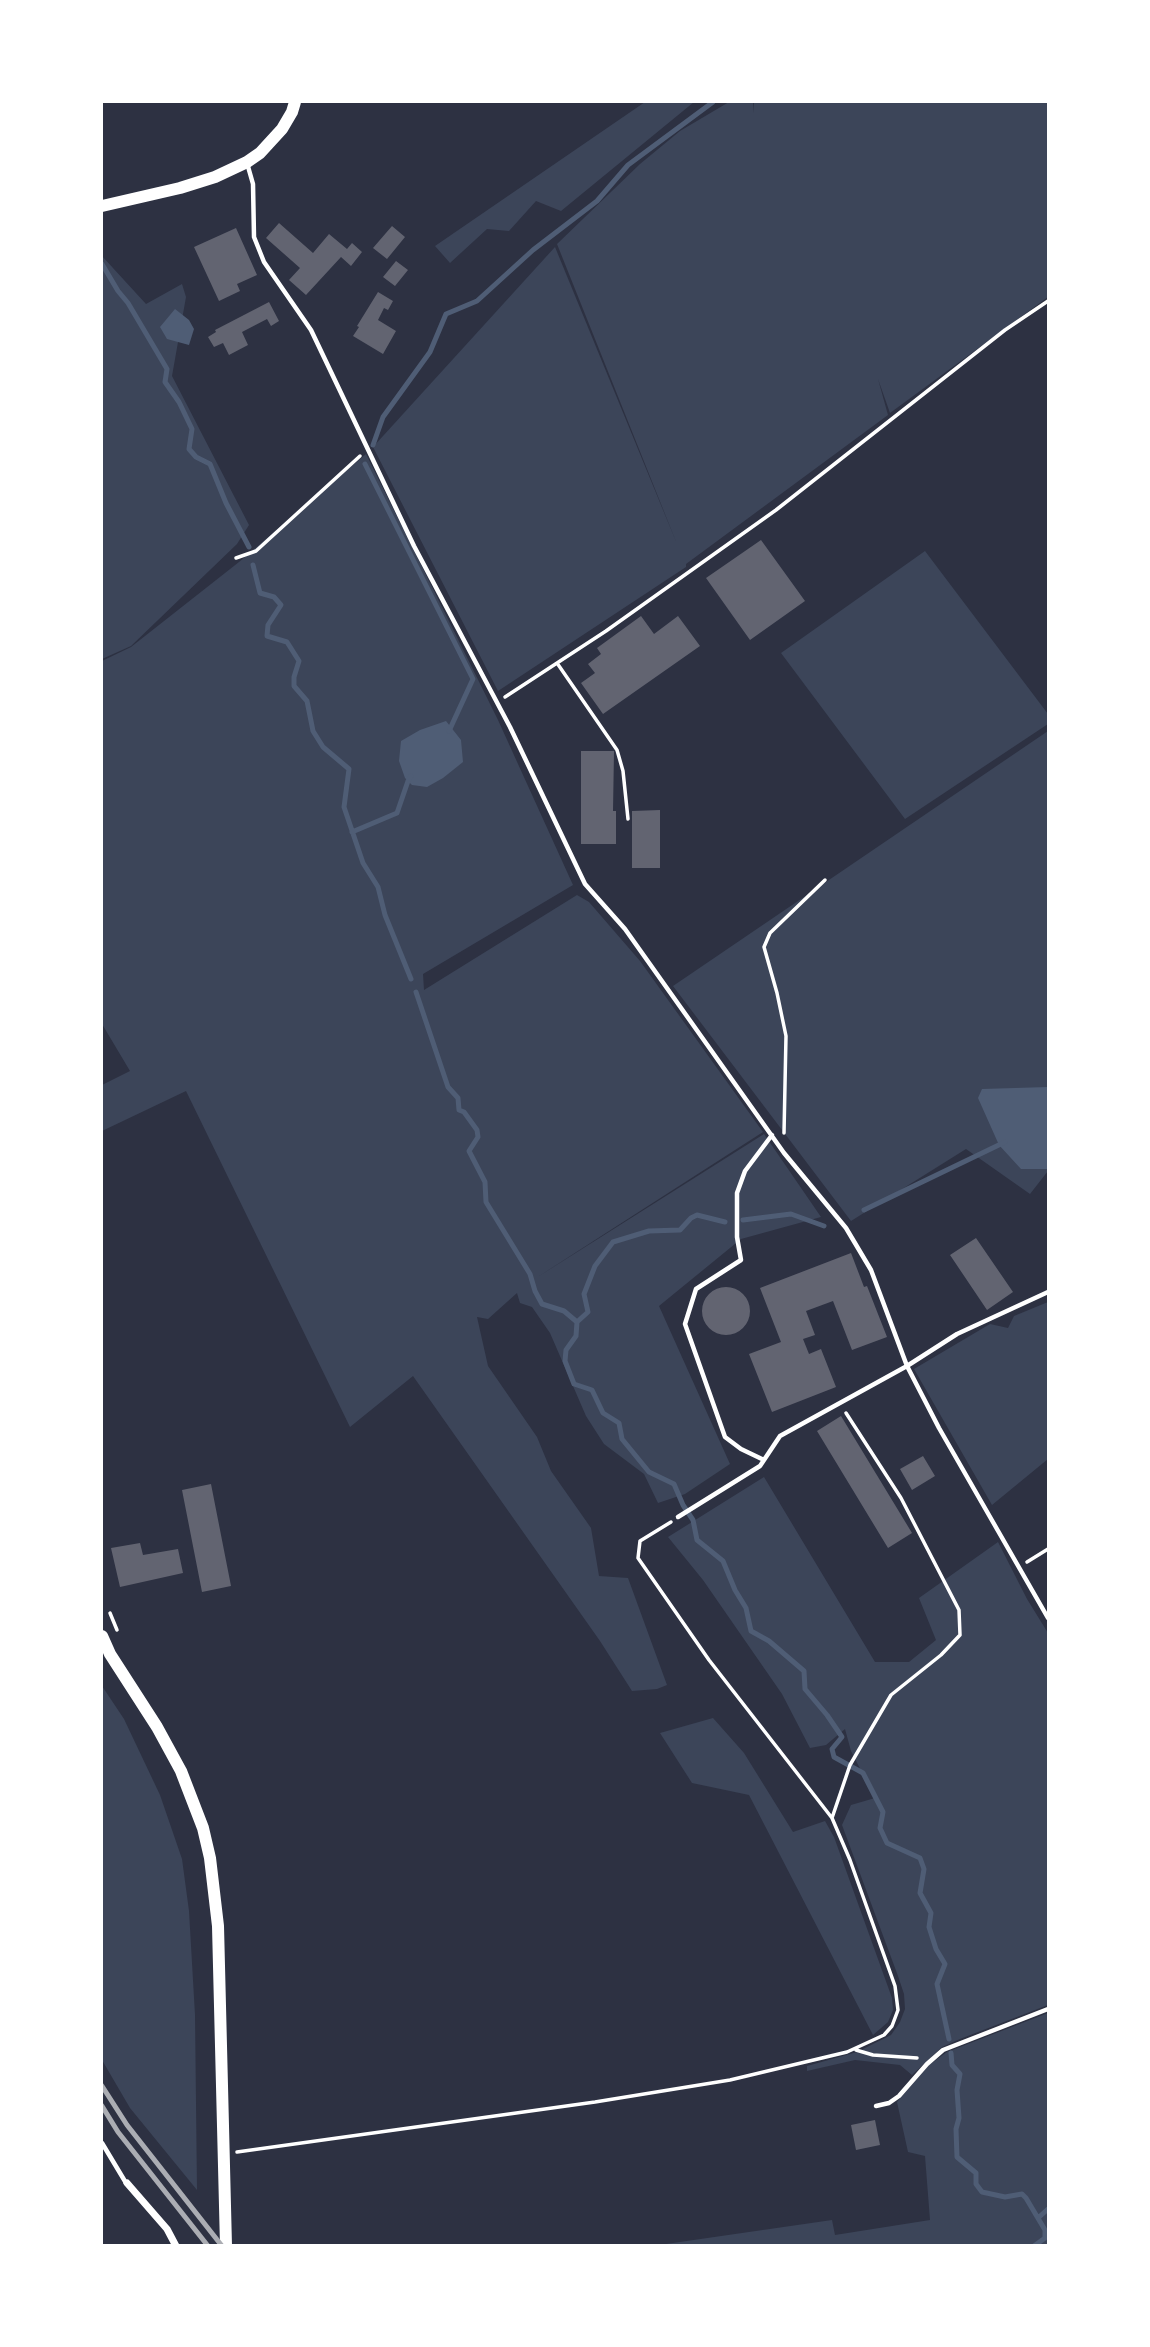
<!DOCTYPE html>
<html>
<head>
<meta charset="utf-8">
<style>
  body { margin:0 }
  #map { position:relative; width:1150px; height:2347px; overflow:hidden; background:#2d3142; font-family:Quicksand,sans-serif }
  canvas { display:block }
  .frame { position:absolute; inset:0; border:103px solid #fff; pointer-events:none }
</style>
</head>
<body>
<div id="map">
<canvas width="1150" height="2347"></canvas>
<div class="frame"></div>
</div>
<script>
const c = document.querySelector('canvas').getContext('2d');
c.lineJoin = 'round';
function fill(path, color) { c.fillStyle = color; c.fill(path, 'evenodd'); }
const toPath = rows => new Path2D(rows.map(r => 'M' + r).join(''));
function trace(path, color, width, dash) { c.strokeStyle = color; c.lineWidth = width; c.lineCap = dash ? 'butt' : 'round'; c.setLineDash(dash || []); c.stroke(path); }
fill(toPath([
  [645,102,694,102,561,211,536,201,509,231,487,229,450,263,435,246],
  [729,102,753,102,754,113,754,102,1048,102,1048,297,890,413,878,379,888,415,686,564,686,567,498,691,373,447,555,247,677,544,557,244,640,164,680,131],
  [102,256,146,304,182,284,186,297,172,376,249,525,237,544,131,646,102,659],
  [366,454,498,720,573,885,423,974,424,990,577,895,589,902,640,961,763,1132,536,1278,764,1134,821,1217,741,1239,659,1306,730,1464,685,1494,658,1503,644,1474,604,1444,586,1416,550,1333,532,1307,520,1303,517,1293,488,1319,477,1317,488,1366,537,1437,551,1471,591,1528,599,1576,628,1578,667,1685,657,1689,632,1691,600,1641,413,1376,350,1427,186,1091,102,1131,102,1085,130,1071,102,1024,102,661,131,647,239,562],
  [925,551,1048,714,1048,724,905,819,781,653],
  [1048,731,1048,1171,1030,1194,966,1149,851,1221,673,986],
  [1048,1302,1048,1459,992,1505,914,1369,990,1324,1008,1328,1014,1316],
  [764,1477,875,1662,909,1662,936,1640,919,1598,998,1542,1027,1599,1048,1633,1048,2005,960,2039,942,2047,912,2075,900,2065,855,2060,807,2071,807,2066,857,2052,891,2035,900,2022,905,2009,904,1994,898,1976,842,1825,851,1805,875,1798,851,1751,845,1729,826,1745,810,1748,782,1694,703,1580,668,1537],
  [102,1686,124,1719,160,1795,182,1859,189,1911,195,2015,197,2190,130,2108,102,2060],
  [713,1718,744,1753,793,1832,825,1821,834,1837,892,1998,893,2010,888,2022,873,2035,749,1795,692,1783,660,1733],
  [1048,2013,1048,2245,659,2245,832,2220,835,2235,930,2220,925,2156,908,2152,897,2102,929,2065,947,2052]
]), '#3c4559');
fill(toPath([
  [175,309,189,320,194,329,189,345,167,339,160,327],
  [446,721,461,740,463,762,443,778,427,787,412,785,405,778,399,761,401,741,420,730],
  [1048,1087,1048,1169,1021,1169,999,1145,978,1098,982,1089]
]), '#4f5d75');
trace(toPath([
  [102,264,118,291,128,303,167,369,165,382,179,402,192,429,189,449,196,457,210,464,226,503,249,547],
  [373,445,383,417,430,352,446,314,477,301,533,250,597,201,628,165,713,102],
  [365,464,473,679,449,731],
  [253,565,260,593,274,597,281,605,268,625,267,636,287,642,299,661,294,677,294,686,307,701,313,731,323,747,349,769,344,807,363,863,378,887,385,915,411,979],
  [352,832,397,813,408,781,411,776],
  [416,992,448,1087,458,1098,459,1110,464,1112,477,1130,478,1137,469,1151,485,1182,486,1202,530,1274,535,1291,542,1304,564,1311,577,1322,576,1336,566,1350,565,1361,574,1384,592,1390,603,1413,619,1423,622,1439,649,1472,674,1484,683,1505,693,1520,697,1540,723,1561,735,1590,746,1608,751,1631,769,1641,804,1671,805,1689,827,1715,842,1737,832,1749,834,1757,863,1773,883,1812,880,1828,887,1843,920,1858,924,1869,920,1893,931,1913,929,1927,936,1949,945,1964,937,1984,949,2039],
  [864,1210,1005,1142],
  [743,1220,791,1214,824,1226],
  [577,1322,588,1312,584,1294,595,1266,613,1242,649,1231,680,1230,691,1218,697,1215,725,1222],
  [951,2053,952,2065,960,2074,957,2090,959,2118,956,2129,957,2157,976,2173,976,2184,982,2192,1005,2197,1022,2194,1026,2198,1045,2230,1045,2238,1034,2246],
  [1038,2218,1048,2209]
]), '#4f5d75', 5);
fill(toPath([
  [279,223,313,253,329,234,347,249,352,243,362,252,351,266,341,257,306,295,289,280,300,268,266,238],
  [392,226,405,237,387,259,373,248],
  [236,228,257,275,237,284,240,291,219,301,194,247],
  [396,261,408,270,395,286,383,277],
  [378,292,393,301,388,310,384,308,378,320,396,331,383,354,353,336,359,327,357,326],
  [269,302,279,321,271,326,267,319,242,332,248,345,229,355,223,343,214,347,208,337,216,332,215,330],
  [761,540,805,601,750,640,706,578],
  [641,616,654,634,678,616,700,646,603,714,581,683,595,673,588,664,601,654,597,648],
  [581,751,614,751,613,811,616,811,616,844,581,844],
  [660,810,660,868,632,868,632,811],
  [976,1238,1013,1292,987,1310,950,1255],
  [851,1253,864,1287,867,1286,887,1337,852,1350,833,1301,806,1311,815,1335,803,1339,809,1354,821,1349,836,1387,772,1412,749,1354,781,1342,760,1288],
  '702 1311a24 24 0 1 1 48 0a24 24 0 1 1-48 0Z',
  [841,1416,912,1533,888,1548,817,1431],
  [923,1456,935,1476,912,1490,900,1469],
  [211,1484,231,1586,202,1592,182,1490],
  [140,1543,143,1555,178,1549,183,1573,120,1587,111,1548],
  [875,2120,880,2145,856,2150,851,2125]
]), '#626471');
trace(toPath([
  [236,558,256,551,360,456],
  [557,663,617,750,623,771,628,819],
  [505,697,606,631,776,510,1005,330,1048,301],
  [784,1133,786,1036,777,993,764,947,770,933,825,880],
  [1027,1562,1048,1549],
  [110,1613,117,1630],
  [832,1818,850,1765,891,1695,941,1655,960,1635,959,1610,901,1498,846,1413],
  [856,2050,873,2055,917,2058],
  [237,2152,595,2102,730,2080,847,2052,884,2035,892,2026,898,2010,895,1986,850,1860,832,1818,709,1660,638,1558,640,1541,671,1522]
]), '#fff', 3.5);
trace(toPath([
  [247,163,253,184,254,237,264,262,311,330,414,546,510,727,585,884,625,929,784,1153,846,1228,871,1270,907,1366,939,1428,1048,1618],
  [764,1460,741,1449,725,1437,685,1324,696,1289,741,1260,737,1237,737,1193,745,1171,772,1135],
  [678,1517,760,1466,780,1436,907,1366,957,1334,1048,1292],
  [876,2106,889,2103,899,2096,927,2064,943,2050,1048,2009],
  [102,2143,126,2183]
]), '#fff', 4.5);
trace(toPath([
  [127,2183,167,2229,176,2246]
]), '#fff', 7);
trace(toPath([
  [102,206,180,188,215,177,247,162,260,153,282,129,292,112,295,102],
  [102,1636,110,1654,157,1727,181,1771,203,1828,210,1858,218,1926,226,2246]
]), '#fff', 12);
trace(toPath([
  [102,2086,127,2125,222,2246],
  [102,2106,118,2132,208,2246]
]), '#abadb3', 5);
</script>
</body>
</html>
